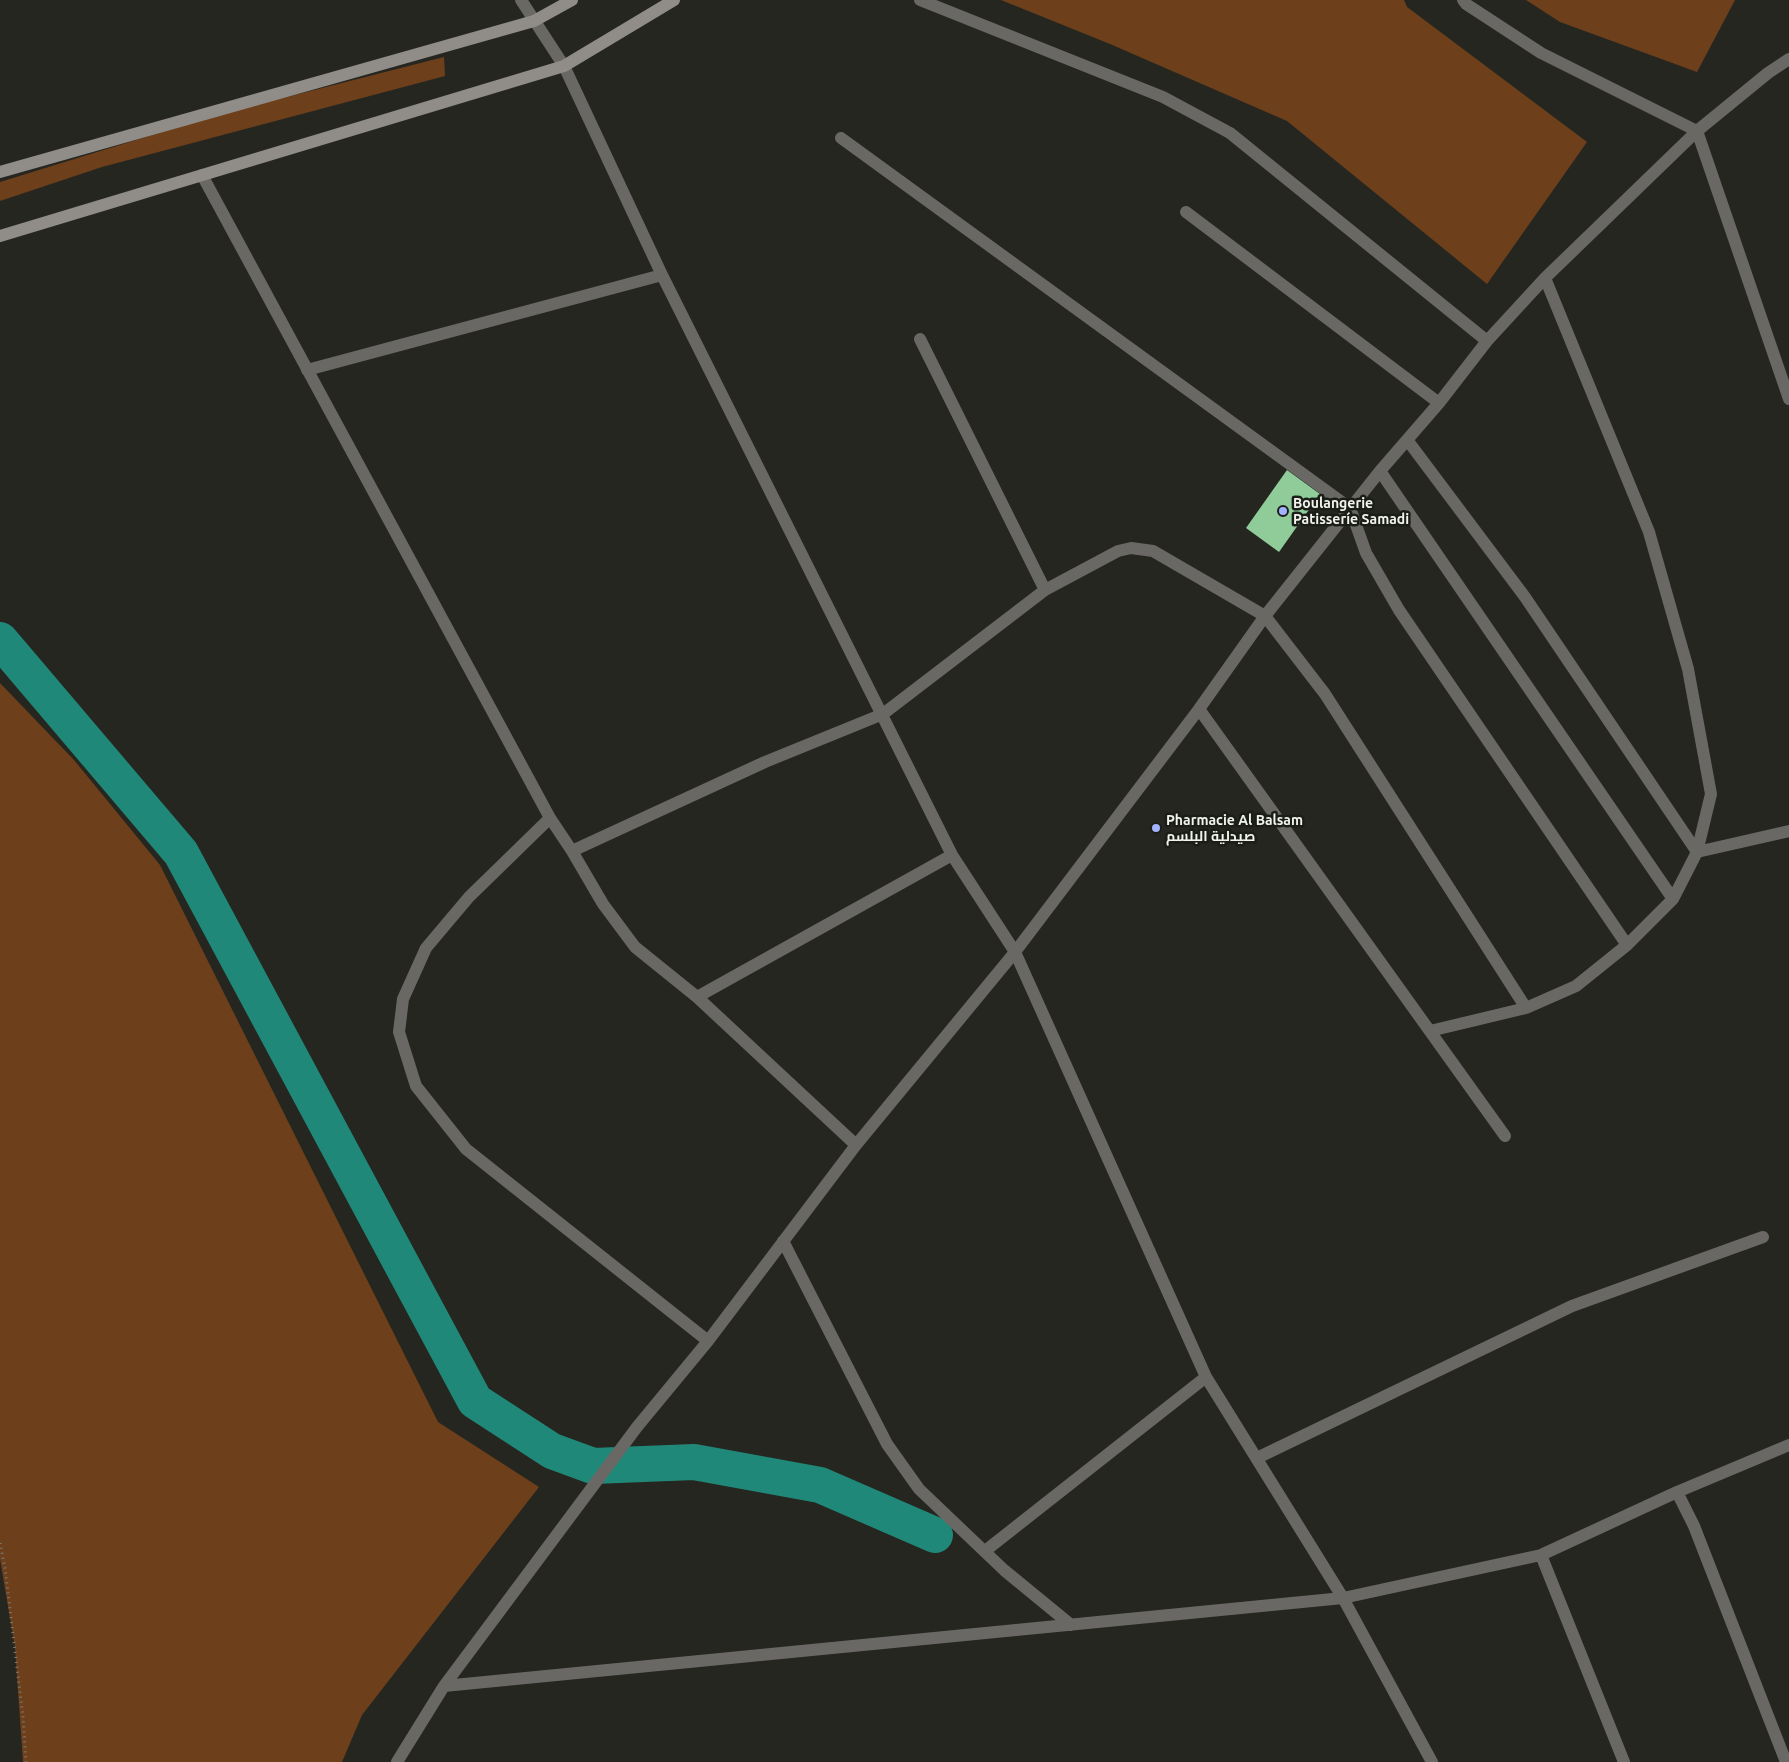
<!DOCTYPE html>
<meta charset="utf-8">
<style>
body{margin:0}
canvas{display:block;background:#252620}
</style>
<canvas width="1789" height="1762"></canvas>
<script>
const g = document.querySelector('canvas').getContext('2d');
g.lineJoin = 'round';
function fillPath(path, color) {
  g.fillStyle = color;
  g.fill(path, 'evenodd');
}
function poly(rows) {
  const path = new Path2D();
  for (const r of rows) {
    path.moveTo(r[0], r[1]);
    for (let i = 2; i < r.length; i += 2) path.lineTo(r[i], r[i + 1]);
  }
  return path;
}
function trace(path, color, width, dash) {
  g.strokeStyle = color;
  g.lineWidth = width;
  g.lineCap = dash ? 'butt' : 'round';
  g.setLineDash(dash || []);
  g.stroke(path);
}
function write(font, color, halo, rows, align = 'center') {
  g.font = font + ' Ubuntu,Cairo,sans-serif';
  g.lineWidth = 5;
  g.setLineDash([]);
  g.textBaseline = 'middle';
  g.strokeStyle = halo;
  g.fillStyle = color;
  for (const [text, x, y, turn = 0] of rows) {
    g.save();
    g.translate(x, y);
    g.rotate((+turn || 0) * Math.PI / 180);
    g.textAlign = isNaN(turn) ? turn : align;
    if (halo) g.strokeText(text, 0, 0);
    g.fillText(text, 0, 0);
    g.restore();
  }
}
const green = poly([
 [1001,0,1404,0,1407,7,1587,142,1487,284,1287,121,1110,44],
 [1526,0,1735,0,1697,72,1560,22],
 [444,57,445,76,102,167,0,201,0,182,220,114],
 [0,683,74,760,160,865,438,1422,539,1487,362,1715,342,1762,23,1762,15,1647,0,1559]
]);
const canal = poly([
 [0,640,181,853,475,1401,552,1451,593,1466,694,1462,820,1485,935,1535]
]);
const building = poly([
 [1287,470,1320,494,1279,552,1246,528]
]);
const path = poly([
 [0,1543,5,1568,23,1717,26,1762]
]);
const street = poly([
 [521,0,564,66,662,275,952,855,1015,952,1206,1377,985,1551],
 [920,0,1163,97,1230,133,1487,341],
 [1463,0,1466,4,1541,53,1697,131,1789,399],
 [841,138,1350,508,1366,553,1399,610,1627,945],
 [202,175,550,818,572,851,603,904,635,947,697,997,856,1145],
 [1186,212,1439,403],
 [920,339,1045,590],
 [307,370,662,275],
 [1408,441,1525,597,1697,852,1789,831],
 [1380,471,1673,899],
 [1199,709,1505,1136],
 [550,818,469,897,426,948,403,999,399,1032,416,1086,466,1149,708,1341],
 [572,851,765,762,883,714,1045,590,1118,551,1131,548,1153,551,1265,616,1325,694,1526,1008],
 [697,997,952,855],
 [1430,1031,1526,1008,1576,986,1627,945,1673,899,1697,852,1711,794,1688,669,1649,532,1545,278],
 [783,1241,887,1444,919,1489,1004,1570,1071,1625],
 [1206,1377,1343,1598,1432,1762],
 [1257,1458,1572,1306,1763,1237],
 [1677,1492,1694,1526,1786,1762],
 [1541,1555,1624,1762],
 [444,1686,1343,1598,1541,1555,1677,1492,1789,1445],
 [397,1762,444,1686,637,1427,708,1341,856,1145,1015,952,1199,709,1265,616,1380,471,1439,403,1487,341,1545,278,1697,131,1768,73,1789,59]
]);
const secondary = poly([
 [0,172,534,21,572,0],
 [0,236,564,66,674,0]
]);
const markers = [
 [1283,511,5,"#a2b2fd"],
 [1156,828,5,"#a2b2fd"]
];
const poiNames = [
 ["Boulangerie",1293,503],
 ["Patisseríe Samadi",1293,519],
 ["Pharmacie Al Balsam",1166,820],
 ["صيدلية البلسم",1166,836]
];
fillPath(green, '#6d3f1b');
trace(canal, '#208878', 36);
fillPath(building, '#90cc9a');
trace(path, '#7c7d77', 3, [1, 4]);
trace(street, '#696865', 12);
trace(secondary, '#908d88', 12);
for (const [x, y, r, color] of markers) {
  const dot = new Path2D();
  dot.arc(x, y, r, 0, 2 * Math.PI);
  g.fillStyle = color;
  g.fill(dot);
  trace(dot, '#1b1d17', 2);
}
write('bold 14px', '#f2f3ee', '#1b1d17', poiNames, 'left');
</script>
